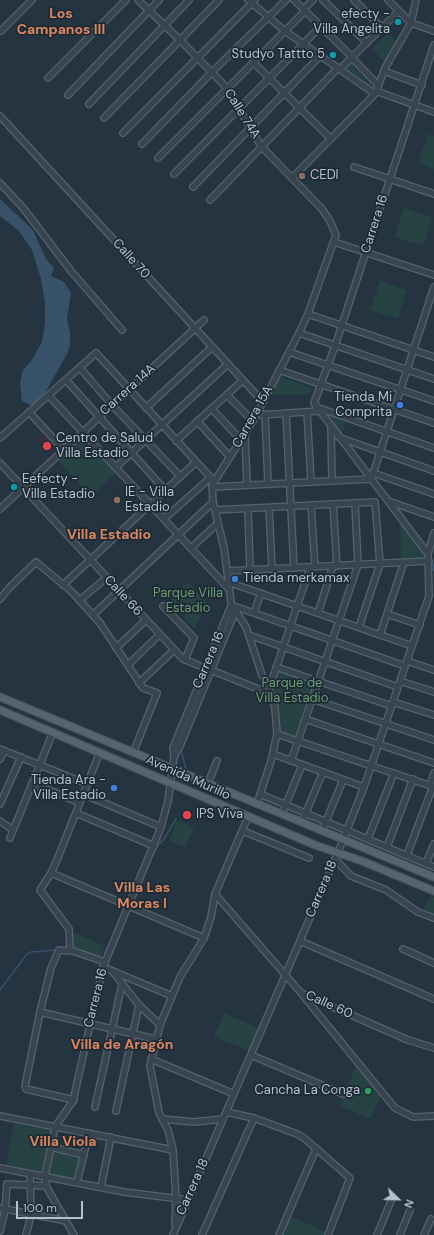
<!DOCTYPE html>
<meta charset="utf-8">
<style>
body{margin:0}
#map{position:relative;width:434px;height:1235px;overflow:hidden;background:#243441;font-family:"DM Sans",sans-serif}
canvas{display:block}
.north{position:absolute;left:378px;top:1179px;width:40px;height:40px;-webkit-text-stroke:3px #1d2a36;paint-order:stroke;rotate:113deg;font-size:11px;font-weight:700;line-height:16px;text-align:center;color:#b5c0cb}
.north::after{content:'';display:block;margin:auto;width:14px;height:18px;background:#b5c0cb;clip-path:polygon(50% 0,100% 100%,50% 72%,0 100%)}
.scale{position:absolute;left:16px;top:1201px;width:67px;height:18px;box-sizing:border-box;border:2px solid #b5c0cb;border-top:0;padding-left:5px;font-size:12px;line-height:14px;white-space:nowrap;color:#b5c0cb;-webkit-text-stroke:3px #1d2a36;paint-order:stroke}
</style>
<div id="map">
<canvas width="434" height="1235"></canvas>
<div class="north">N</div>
<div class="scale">100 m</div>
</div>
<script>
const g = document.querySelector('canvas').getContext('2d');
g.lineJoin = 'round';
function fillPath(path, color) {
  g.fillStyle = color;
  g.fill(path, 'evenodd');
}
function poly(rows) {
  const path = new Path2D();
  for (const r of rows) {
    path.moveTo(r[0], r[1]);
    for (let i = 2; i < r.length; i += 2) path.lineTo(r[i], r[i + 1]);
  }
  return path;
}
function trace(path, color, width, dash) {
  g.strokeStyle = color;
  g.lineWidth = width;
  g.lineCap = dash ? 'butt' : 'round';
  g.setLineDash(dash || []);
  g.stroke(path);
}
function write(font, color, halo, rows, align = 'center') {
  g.font = font + ' "DM Sans",sans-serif';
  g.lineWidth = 3.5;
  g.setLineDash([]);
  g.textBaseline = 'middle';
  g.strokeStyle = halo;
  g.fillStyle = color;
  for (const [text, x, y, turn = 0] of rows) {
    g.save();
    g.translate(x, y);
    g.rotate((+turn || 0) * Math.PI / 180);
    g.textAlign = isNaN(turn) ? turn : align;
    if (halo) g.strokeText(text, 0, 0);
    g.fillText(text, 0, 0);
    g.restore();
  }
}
const medical = poly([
 [42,433,54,444,50,448,56,453,53,456,36,439]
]);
const green = poly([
 [388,32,396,41,385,62,372,49],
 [350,63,375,89,374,92,343,70],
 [428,134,434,136,434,169,418,163],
 [404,208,432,217,423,246,394,237],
 [380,281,407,290,398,319,370,310],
 [277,375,312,389,310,394,268,395],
 [321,412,346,423,341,437],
 [84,438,116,473,91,496,58,461],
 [400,521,425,554,425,559,401,560],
 [188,582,207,602,195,629,169,601],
 [278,668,315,680,297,738,279,732,280,720,270,689],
 [177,820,194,827,185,848,169,841],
 [430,896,434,898,434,916,423,911],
 [73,932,105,946,100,959,72,948],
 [224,1013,259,1028,249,1051,214,1037],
 [356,1065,381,1096,371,1119,340,1106],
 [14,1123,52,1131,44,1173,6,1166],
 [53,1152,80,1158,75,1180,48,1174],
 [288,1215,326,1232,324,1235,280,1235]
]);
const water = poly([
 [0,199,33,230,46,259,54,268,51,276,64,282,71,293,67,318,70,333,70,345,67,354,41,400,30,405,22,401,20,383,23,370,32,360,42,342,45,323,45,303,41,279,32,250,19,231,0,216]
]);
const stream = poly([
 [181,750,186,769],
 [155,848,164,839,176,819],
 [0,990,27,954,31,952,57,950]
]);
const canal = poly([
 [429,561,434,569]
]);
const minor = poly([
 [138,0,181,41,227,88,261,146,322,209,330,221,336,235,308,314,299,333,253,421,212,485,213,502,224,548,233,617,180,746,174,757],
 [248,0,285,31,375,94],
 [294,0,352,57],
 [323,0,367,43],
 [354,0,382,28],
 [388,0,411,23,434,31],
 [304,9,313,0],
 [1,31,32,0],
 [352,58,378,85],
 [253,62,331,139],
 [340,69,399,11],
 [384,71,422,85],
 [48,78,126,0],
 [376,91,434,112],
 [68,95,159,0],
 [89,104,189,0],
 [0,116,263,402],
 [104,118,219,0],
 [123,133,255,0],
 [142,144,212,72,286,0],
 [158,158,305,11],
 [354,167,434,194],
 [174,174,321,26],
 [292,178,375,94,386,66,411,23,416,0],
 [0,183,24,209,71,271,122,330],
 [193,187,321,55],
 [210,200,338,68],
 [334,242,434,275],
 [308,314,434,357],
 [299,333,434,379],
 [289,352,434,401],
 [80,368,112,405,180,476],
 [279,370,434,423],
 [66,380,165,490],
 [227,395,253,421],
 [49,396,229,589],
 [316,407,434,448],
 [146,408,212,347],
 [212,409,241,440],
 [29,412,64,450],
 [307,412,311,481],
 [286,413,294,568],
 [265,414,268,483],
 [262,415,319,411],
 [197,421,230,457],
 [331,427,332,481],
 [245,434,247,485],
 [338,437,434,471],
 [0,438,96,353,214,481],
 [176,441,243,380],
 [0,463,183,659,271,694],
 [116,467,228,364],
 [373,473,434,494],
 [371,480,434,287],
 [212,487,370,479],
 [388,501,434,517],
 [333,504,337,566],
 [311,505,315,567],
 [269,508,272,569],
 [0,509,204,320],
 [248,509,250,570],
 [215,510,375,502,380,564,359,627],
 [164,519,210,478],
 [191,548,218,523],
 [428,554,314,403,335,346,434,45],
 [227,571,429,561],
 [228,582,412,646],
 [63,585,196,462],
 [0,599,10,587,36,562,71,591,100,623,143,688,157,693,133,753],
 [80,600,106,578],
 [231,605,405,666],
 [163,606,194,638,185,660],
 [233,607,246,627,262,675,269,689],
 [254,613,261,593],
 [318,613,333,566],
 [387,614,420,625],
 [93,615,213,502],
 [249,635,398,687],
 [380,635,404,562],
 [116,648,146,620],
 [407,661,434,670],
 [128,665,159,635],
 [276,667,392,706],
 [400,681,434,692],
 [139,683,174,650],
 [312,699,434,740],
 [393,702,434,715],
 [305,719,434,763],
 [277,734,434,787],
 [0,749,87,784],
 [273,754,364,787],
 [0,759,4,751],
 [291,761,358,565,355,503],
 [32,783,80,803],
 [208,783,217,761],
 [430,785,434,773],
 [83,794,161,827],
 [260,794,434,867],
 [0,804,21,757],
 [257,804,271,761,277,734,275,708,269,689,310,568],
 [76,813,154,846],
 [282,814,302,765],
 [0,821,13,830],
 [302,822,323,772],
 [243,831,309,858],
 [322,831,343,780],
 [10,838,53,732],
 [368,839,394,773],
 [387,847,413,779],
 [407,855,433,786],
 [335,859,351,876,386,890,418,912,434,918],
 [426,863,434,844],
 [51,873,204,938],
 [215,894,301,993,395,1108,413,1117,434,1116],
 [300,941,434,999],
 [403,949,434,963],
 [70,950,69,929,40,890,51,873,57,860,100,752],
 [103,967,172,996],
 [113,972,139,1005,160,1025],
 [301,993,408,1040,434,1048],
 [40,1012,155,1039],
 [251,1055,343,1094],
 [151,1059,234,1094],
 [74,1100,26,1089,25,1086,40,1012,51,968,59,950,73,951,105,962],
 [95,1107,122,984],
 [116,1111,139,1005],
 [226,1112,254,1118,297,1134,304,1138,350,1178,328,1235],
 [0,1116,173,1150],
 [162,1119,194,1122,223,1119],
 [51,1147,84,1155],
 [0,1168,124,1192,188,1200],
 [77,1182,89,1133],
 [101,1187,111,1137],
 [0,1208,66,1221],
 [175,1224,176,1198,173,1150,168,1130,159,1113,150,1066,160,1025,180,977,204,938,211,917,215,894,248,817],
 [0,1231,5,1210,7,1184,46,1186],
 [26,1235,31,1215,30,1174],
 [74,1235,46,1186,45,1176,55,1127,73,1101,103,967,161,827,168,801,174,757,173,748,231,606],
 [173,1235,337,855,364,787,429,596,428,554,434,533],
 [202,1235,254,1118],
 [279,1235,316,1149],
 [377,1235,391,1201],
 [400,1235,410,1210],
 [424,1235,431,1219]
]);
const major = poly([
 [0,697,434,877],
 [0,710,315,845,362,861,434,891]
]);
const markers = [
 [398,22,4,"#0f9aa8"],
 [333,55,4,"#0f9aa8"],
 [302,176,4,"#8d6e63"],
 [400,405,4,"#3f7fe0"],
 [47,446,5,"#e0444e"],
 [14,487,4,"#0f9aa8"],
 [117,500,4,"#8d6e63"],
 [235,579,4,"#3f7fe0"],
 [114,788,4,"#3f7fe0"],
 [187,815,5,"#e0444e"],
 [368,1091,4,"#2e9e5b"]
];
const poiNames = [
 ["efecty -",390,15,"right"],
 ["Villa Angelita",390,30,"right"],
 ["Studyo Tattto 5",325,55,"right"],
 ["CEDI",310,176],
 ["Tienda Mi",392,398,"right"],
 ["Comprita",392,413,"right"],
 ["Centro de Salud",56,439],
 ["Villa Estadio",56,454],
 ["Eefecty -",22,480],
 ["Villa Estadio",22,495],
 ["IE - Villa",125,493],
 ["Estadio",125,508],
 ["Tienda merkamax",243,579],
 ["Tienda Ara -",106,781,"right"],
 ["Villa Estadio",106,796,"right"],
 ["IPS Viva",196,815],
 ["Cancha La Conga",360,1091,"right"]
];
const streetNames = [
 ["Calle 74A",242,114,58],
 ["Carrera 16",375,224,-72],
 ["Calle 70",131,259,48],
 ["Carrera 14A",128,390,-42],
 ["Carrera 15A",253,417,-61],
 ["Calle 66",123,596,47],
 ["Carrera 16",209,660,-67],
 ["Avenida Murillo",188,778,24],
 ["Carrera 18",322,889,-67],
 ["Carrera 16",96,998,-76],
 ["Calle 60",329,1005,24],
 ["Carrera 18",193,1187,-66]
];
const parkNames = [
 ["Parque Villa",188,594],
 ["Estadio",188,609],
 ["Parque de",292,684],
 ["Villa Estadio",292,699]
];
const neighbourhoodNames = [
 ["Los",61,14],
 ["Campanos III",61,30],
 ["Villa Estadio",109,535],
 ["Villa Las",142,888],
 ["Moras I",142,904],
 ["Villa de Aragón",122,1045],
 ["Villa Viola",63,1142]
];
fillPath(medical, '#313141');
fillPath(green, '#264242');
fillPath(water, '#375269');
trace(stream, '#375269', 1.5);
trace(canal, '#375269', 4.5);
trace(minor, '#56636e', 8);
trace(major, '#45515d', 9);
trace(minor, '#384550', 5.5);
trace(major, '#566471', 7);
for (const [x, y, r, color] of markers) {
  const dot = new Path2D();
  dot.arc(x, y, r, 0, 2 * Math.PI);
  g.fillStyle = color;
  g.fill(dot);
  trace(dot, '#1d2a36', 1.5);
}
write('13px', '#b5c0cb', '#1d2a36', poiNames, 'left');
write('13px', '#b5c0cb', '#1d2a36', streetNames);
write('13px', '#6b9d70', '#1d2a36', parkNames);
write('bold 14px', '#da8760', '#1d2a36', neighbourhoodNames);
</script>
